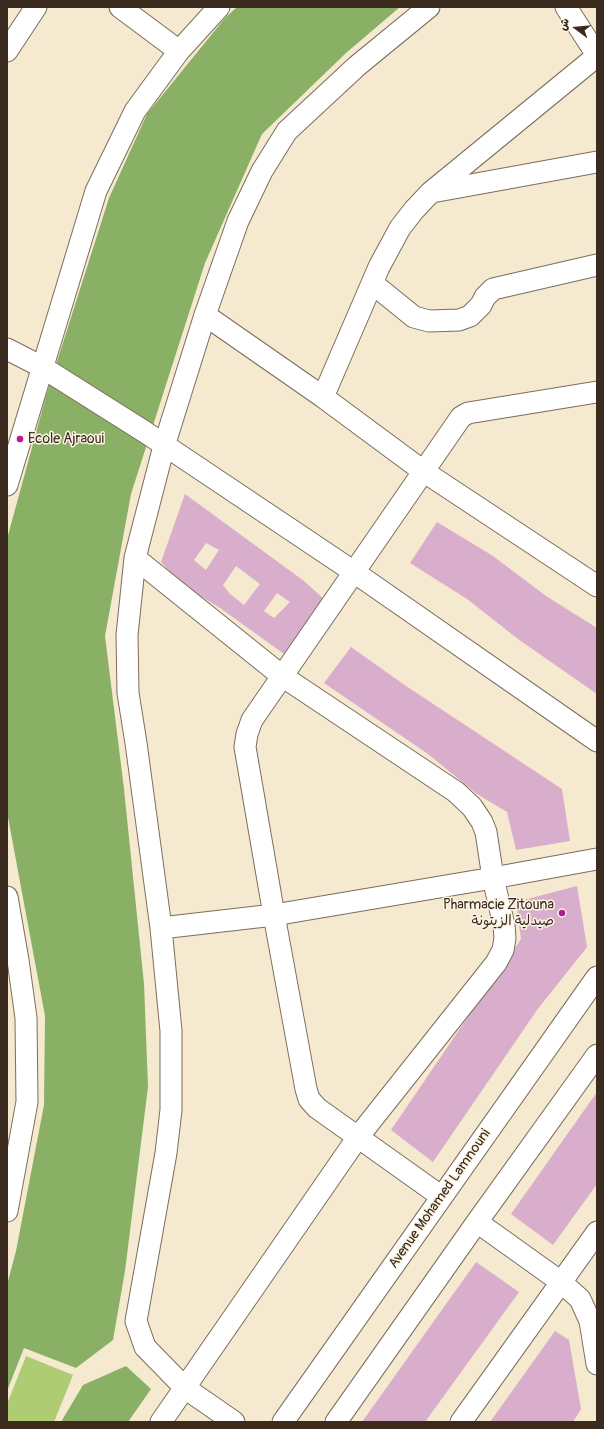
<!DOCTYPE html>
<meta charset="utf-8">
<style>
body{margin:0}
#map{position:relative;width:604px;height:1429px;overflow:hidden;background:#f5e9d0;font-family:Pangolin,"Playpen Sans Arabic",sans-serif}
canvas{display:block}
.frame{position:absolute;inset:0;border:8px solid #3b2a1e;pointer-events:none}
.north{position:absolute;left:556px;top:8px;width:40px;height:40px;-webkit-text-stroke:3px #fcf5e5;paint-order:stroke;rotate:286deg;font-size:11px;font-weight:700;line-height:16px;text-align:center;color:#3b2a1e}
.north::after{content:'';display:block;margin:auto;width:14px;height:18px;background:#3b2a1e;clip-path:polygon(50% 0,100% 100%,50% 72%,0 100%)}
</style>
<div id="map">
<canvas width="604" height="1429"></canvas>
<div class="frame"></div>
<div class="north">ش</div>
</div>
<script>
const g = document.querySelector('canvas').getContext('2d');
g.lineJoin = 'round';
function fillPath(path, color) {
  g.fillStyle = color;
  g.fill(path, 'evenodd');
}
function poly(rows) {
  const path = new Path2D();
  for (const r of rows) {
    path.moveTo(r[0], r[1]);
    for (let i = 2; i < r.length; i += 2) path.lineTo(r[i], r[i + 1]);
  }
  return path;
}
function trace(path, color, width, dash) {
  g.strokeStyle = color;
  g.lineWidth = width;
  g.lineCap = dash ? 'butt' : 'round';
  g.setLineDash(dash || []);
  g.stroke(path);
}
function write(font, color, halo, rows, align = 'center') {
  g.font = font + ' Pangolin,"Playpen Sans Arabic",sans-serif';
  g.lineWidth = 3;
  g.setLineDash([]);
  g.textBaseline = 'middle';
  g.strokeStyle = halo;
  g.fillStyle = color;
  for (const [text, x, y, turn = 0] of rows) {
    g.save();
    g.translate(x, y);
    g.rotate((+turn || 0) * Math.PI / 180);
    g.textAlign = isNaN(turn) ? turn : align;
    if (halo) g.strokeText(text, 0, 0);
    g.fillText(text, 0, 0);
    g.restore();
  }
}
const green = poly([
 [26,1356,73,1375,54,1422,7,1422,7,1404]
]);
const forest = poly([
 [237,7,400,7,346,53,262,134,205,263,131,494,105,636,124,789,144,984,148,1087,125,1271,113,1340,76,1368,24,1348,7,1391,7,1285,16,1251,44,1105,45,1016,7,812,7,539,46,396,109,198,147,114,225,18],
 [126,1366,151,1389,128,1422,61,1422,83,1385]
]);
const building = poly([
 [185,494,304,581,325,600,287,656,220,608,181,584,161,562],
 [206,543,219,550,206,570,194,560],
 [236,566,260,584,244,605,230,594,223,585],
 [277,593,290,602,274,618,264,611],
 [437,522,493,556,546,596,597,628,597,694,518,639,467,599,410,563],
 [351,647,406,686,562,789,570,841,516,850,507,812,477,794,428,754,324,683],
 [577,886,587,947,537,1010,433,1162,391,1130,521,939,516,902],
 [597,1092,597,1184,553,1245,511,1214],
 [476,1262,519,1292,425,1422,362,1422],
 [555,1331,569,1340,581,1409,573,1422,490,1422]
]);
const minor = poly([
 [120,7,179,51],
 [566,7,597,55],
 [7,51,36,7],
 [432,192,597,162],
 [372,283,414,317,429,321,459,320,470,316,481,305,485,297,493,289,597,265],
 [205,315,323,397,423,471,597,586],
 [7,349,42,367,145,432,354,572,597,741],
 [323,397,379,267,400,228,414,210,431,192,597,56],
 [7,485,96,191,135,111,179,51,219,7],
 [135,558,282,676,456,792,472,807,482,822,486,832,493,878,504,925,505,938,503,950,496,963,358,1137,161,1422],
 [7,897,18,960,26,1018,27,1102,7,1211],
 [161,928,274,915,493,878,597,859],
 [442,1197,317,1108,309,1099,306,1089,274,915,245,747,247,734,252,720,461,417,468,413,597,392],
 [477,1222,561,1282,580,1299,590,1321,597,1364],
 [234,1422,185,1388,145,1347,136,1321,166,1153,171,1110,171,1031,161,928,136,743,128,693,127,635,135,558,164,446,205,315,238,221,262,171,287,131,357,66,429,7],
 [283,1422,597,977],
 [336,1422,477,1222,597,1055],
 [461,1422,597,1232]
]);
const markers = [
 [20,439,4,"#b5179e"],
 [562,913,4,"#b5179e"]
];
const poiNames = [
 ["Ecole Ajraoui",28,439],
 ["Pharmacie Zitouna",554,905,"right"],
 ["صيدلية الزيتونة",554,921,"right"]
];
const streetNames = [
 ["Avenue Mohamed Lamnouni",440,1199,-55]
];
fillPath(green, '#adcc74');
fillPath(forest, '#8ab066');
fillPath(building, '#d8aecc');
trace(minor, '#7c6d5c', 23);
trace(minor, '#fff', 21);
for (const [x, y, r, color] of markers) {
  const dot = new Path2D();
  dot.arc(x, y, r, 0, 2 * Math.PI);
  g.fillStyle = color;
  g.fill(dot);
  trace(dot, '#fcf5e5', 1.5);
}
write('14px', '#3b2a1e', '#fcf5e5', poiNames, 'left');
write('14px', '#3b2a1e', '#fcf5e5', streetNames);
</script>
